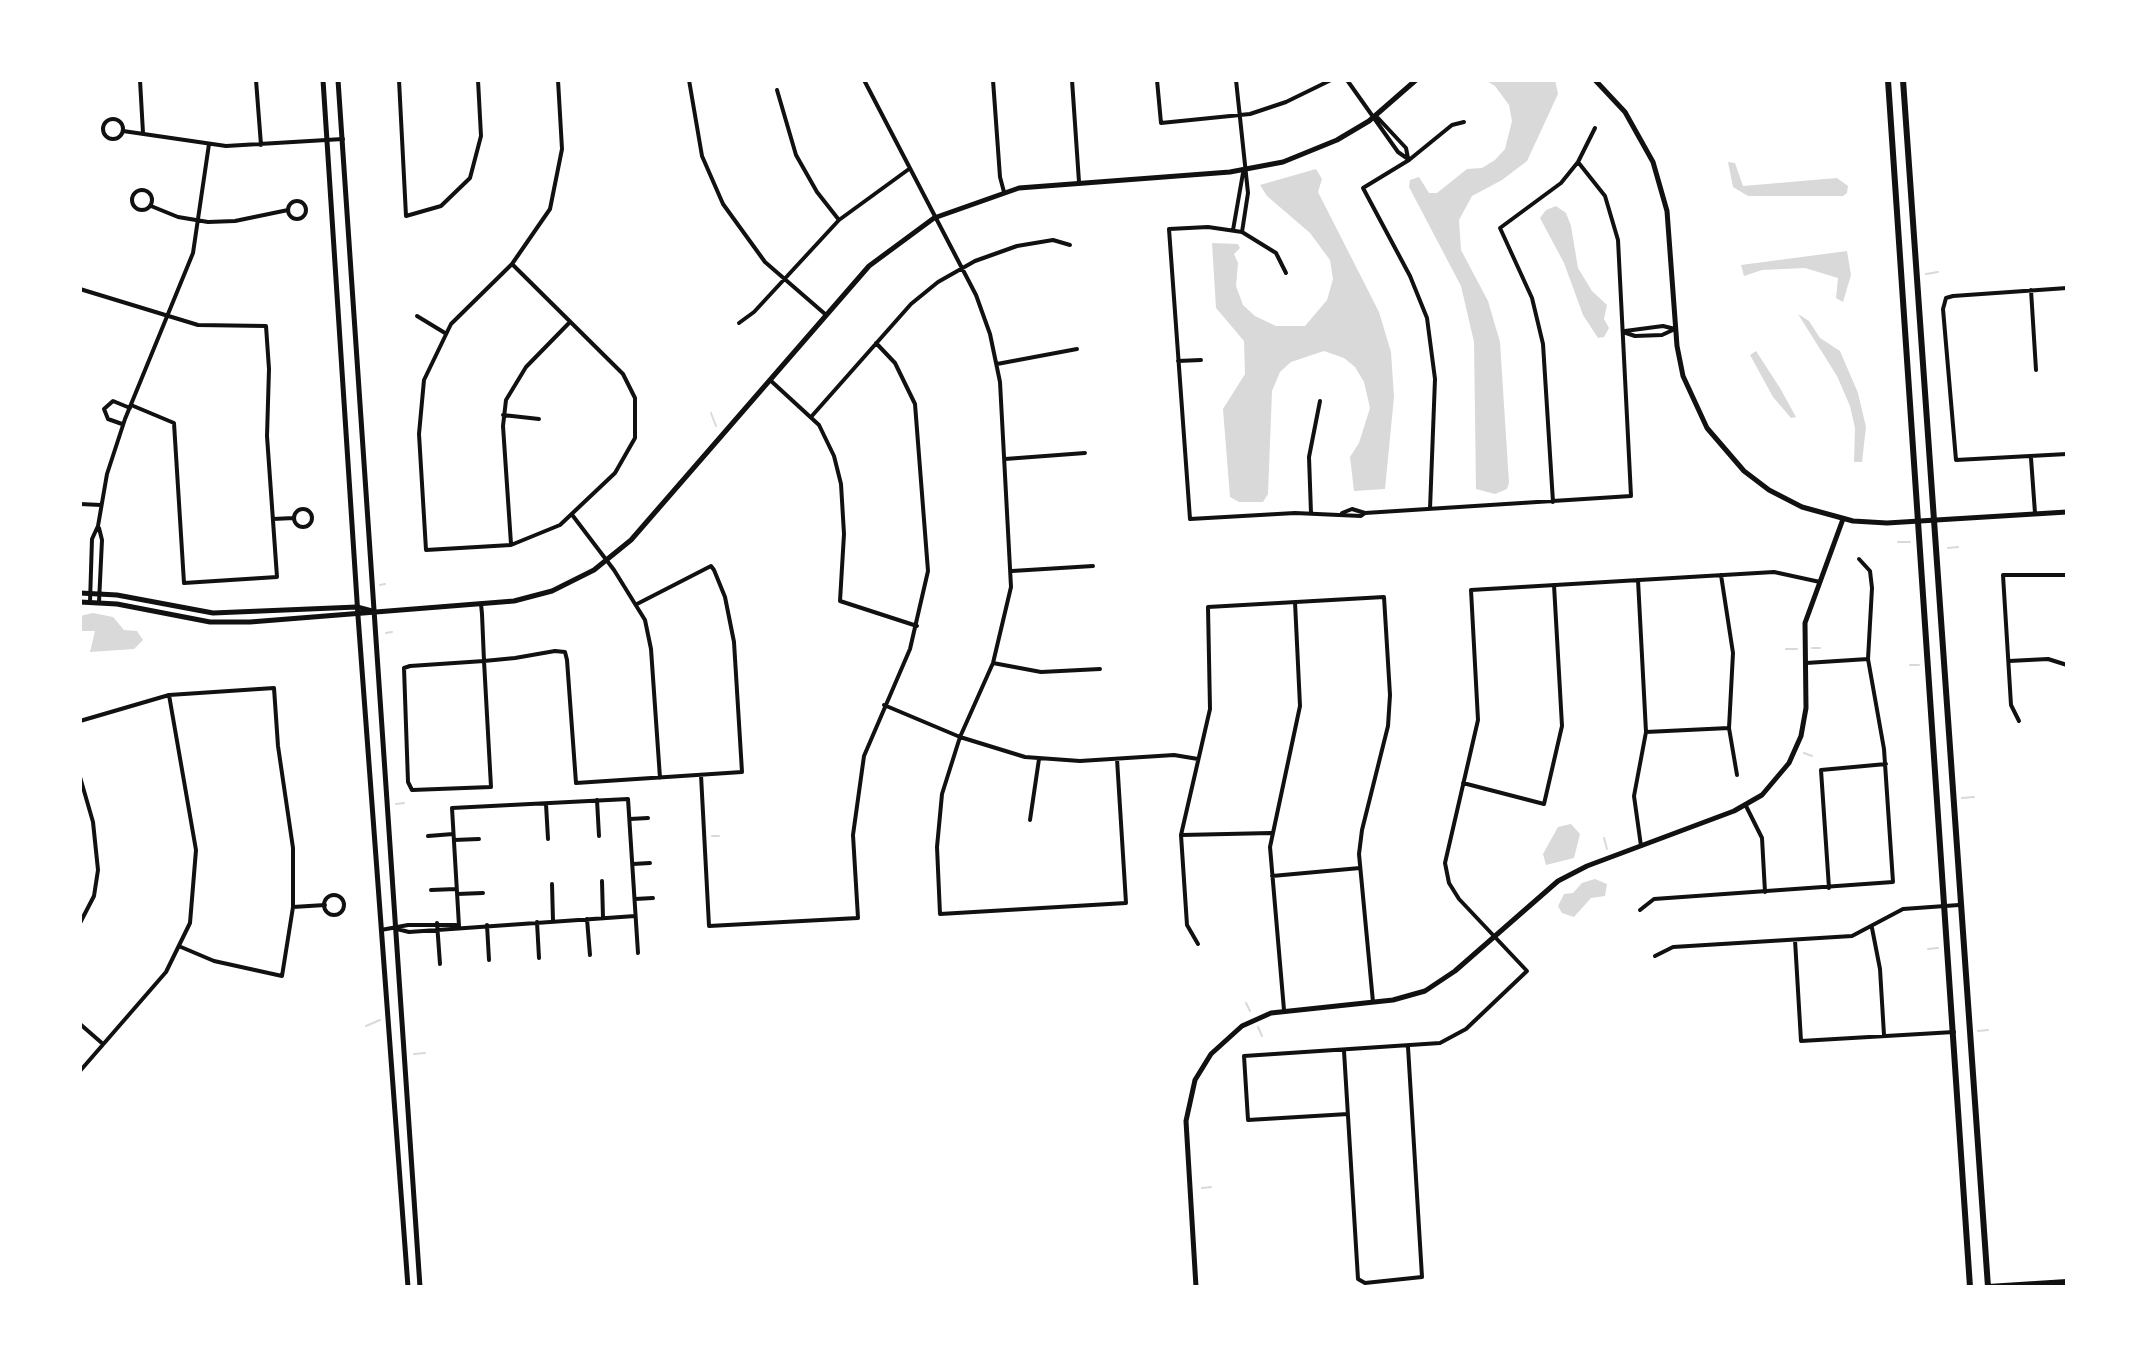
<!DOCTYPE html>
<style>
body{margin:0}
#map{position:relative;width:2147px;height:1367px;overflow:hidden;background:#fff;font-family:"IBM Plex Sans",sans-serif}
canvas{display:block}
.frame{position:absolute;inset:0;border:82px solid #fff;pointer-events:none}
</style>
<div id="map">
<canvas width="2147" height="1367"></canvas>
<div class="frame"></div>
</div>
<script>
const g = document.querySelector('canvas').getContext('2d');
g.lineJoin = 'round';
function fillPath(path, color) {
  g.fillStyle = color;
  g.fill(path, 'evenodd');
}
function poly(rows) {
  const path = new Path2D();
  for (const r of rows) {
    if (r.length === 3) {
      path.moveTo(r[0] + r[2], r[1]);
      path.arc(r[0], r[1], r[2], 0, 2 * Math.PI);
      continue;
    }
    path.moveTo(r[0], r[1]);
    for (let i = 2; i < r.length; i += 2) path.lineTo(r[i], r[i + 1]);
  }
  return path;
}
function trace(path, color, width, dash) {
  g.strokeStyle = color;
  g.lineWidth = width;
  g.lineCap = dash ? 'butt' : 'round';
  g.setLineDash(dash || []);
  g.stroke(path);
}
const water = poly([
 [1485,80,1555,80,1558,94,1527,161,1502,180,1472,196,1459,220,1461,250,1488,301,1500,342,1509,483,1507,489,1495,494,1476,489,1474,342,1461,286,1409,187,1410,180,1419,177,1429,193,1437,193,1467,169,1482,168,1495,160,1505,149,1512,121,1509,105,1495,86],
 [1728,162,1735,163,1743,186,1837,178,1848,186,1847,193,1843,196,1748,196,1733,187],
 [1316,169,1322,179,1318,192,1379,312,1391,352,1394,397,1385,489,1354,491,1350,457,1359,443,1370,408,1364,382,1355,367,1344,358,1324,351,1291,362,1280,372,1272,391,1268,494,1263,502,1239,502,1230,497,1223,409,1245,374,1244,341,1216,308,1212,243,1238,244,1240,248,1234,254,1238,263,1236,286,1243,305,1255,316,1276,326,1305,326,1327,300,1333,279,1330,260,1310,233,1267,196,1260,185],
 [1556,206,1566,213,1571,226,1578,268,1592,291,1607,305,1604,319,1609,328,1604,337,1598,338,1583,315,1564,263,1540,218,1546,210],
 [1847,251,1851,275,1843,302,1836,298,1838,278,1805,268,1762,270,1744,276,1741,265],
 [1798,314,1809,321,1820,338,1840,351,1858,393,1866,427,1862,462,1854,462,1855,428,1850,406,1837,376],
 [1756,351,1780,388,1796,417,1791,418,1773,397,1750,355],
 [93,613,113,617,124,630,137,631,143,640,134,649,90,652,95,631,80,631,80,616],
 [1571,824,1580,834,1574,858,1546,865,1543,854,1558,827],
 [1595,879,1607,884,1605,896,1591,898,1574,917,1562,913,1558,906,1564,894,1573,893,1582,883]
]);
const stream = poly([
 [1926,274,1938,272],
 [711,413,716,426],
 [1898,542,1910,542],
 [1948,548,1958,547],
 [380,585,385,584],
 [386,633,392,632],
 [1812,648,1820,648],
 [1786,649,1797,649],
 [1910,665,1919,665],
 [1804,753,1812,756],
 [1962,798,1974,797],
 [396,804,404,803],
 [712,836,719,836],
 [1604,838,1607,849],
 [1928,949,1938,948],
 [1246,1003,1250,1011],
 [366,1026,380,1020],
 [1258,1027,1262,1036],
 [1978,1031,1988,1030],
 [414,1054,425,1053],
 [1202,1188,1211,1187]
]);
const minor = poly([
 [140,80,143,133],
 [256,80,261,145],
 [399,80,406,216,441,206,470,178,481,136,478,80],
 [689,80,702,156,723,204,765,262,825,314],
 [864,80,976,295,990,334,1000,382,1011,587,993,663,960,737,942,794,937,847,940,914,1126,903,1117,759],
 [993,80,1000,177,1004,192],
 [1072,80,1079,182],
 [1157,80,1161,123,1250,114,1286,102,1331,80],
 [1236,80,1248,193,1242,232],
 [1347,80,1398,152,1408,159],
 [777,90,796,155,817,192,839,220],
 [1378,118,1406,148,1408,158],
 [113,129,10],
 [123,131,226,146,343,139],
 [142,200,10],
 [297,210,9],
 [151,206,178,217,208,222,235,221,288,210],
 [1233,230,1243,173],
 [512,264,623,374,635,398,635,438,615,473,560,525,511,545,426,550,419,434,424,380,451,324,512,264,550,209,562,149,558,80],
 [1286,273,1276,253,1242,232,1208,227,1169,229,1190,519,1295,513,1361,516,1365,513,1631,496,1618,240,1605,196,1578,162],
 [2067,288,1953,296,1946,298,1943,309,1956,460,2067,454],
 [80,289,198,325,266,326,269,369,267,436,277,577,184,583,174,423,131,405],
 [2031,290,2036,370],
 [417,316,445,333],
 [739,323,754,312,839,220,909,169],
 [1625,331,1663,326,1675,329],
 [1623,332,1635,336,1662,335,1675,329],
 [1178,361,1201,360],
 [997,364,1077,349],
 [770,380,819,425,834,456,841,484,844,534,840,601,917,626],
 [503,415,539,419],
 [811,417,911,304,938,282,975,261,1017,246,1053,240,1070,245],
 [122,424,108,419,104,409,113,401,130,408],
 [2031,458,2035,513],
 [1005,459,1085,453],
 [1553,502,1543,344,1532,298,1500,228,1561,183,1578,162,1595,128],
 [80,504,101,505],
 [303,518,9],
 [1430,509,1435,379,1427,318,1410,276,1363,188,1409,160,1452,125,1464,122],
 [1311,513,1309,457,1320,401],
 [1342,513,1352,509,1365,513],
 [573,516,614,570,645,620,651,649,660,778],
 [273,519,294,518],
 [99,528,102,540,99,602],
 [511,544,503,426,506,400,526,367,570,322],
 [1012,571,1093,566],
 [1721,575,1733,653,1729,728,1737,775],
 [1638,580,1646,732,1634,796,1641,846],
 [90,602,92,539,98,526,107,474,125,419,193,253,209,144],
 [481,604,482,614,484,661,491,787,412,790,408,782,404,668,410,666,484,661,515,658,555,651,565,652,567,660,576,783,742,772,734,642,725,597,714,570,711,566,637,604],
 [2009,661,2048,659,2067,665],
 [993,663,1041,672,1100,669],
 [1806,663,1868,659],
 [884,705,960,737,1025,757,1080,761,1174,755,1198,759],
 [80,721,169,695,274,688,278,746,293,848,293,907,282,976,214,961,181,947],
 [2019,721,2011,705,2003,575,2067,575],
 [1646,732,1729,728],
 [701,775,709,926,858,918,853,835,864,756,910,649,928,571,915,404,895,363,876,343],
 [80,777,93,822,98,870,94,896,80,923],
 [1463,783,1544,804,1562,726,1554,585],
 [597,800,599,836],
 [546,804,548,839],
 [1746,806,1762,838,1765,892],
 [630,819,648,818],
 [1030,820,1039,759],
 [1182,835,1271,833],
 [428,836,453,834],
 [454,840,479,839],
 [633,864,650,863],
 [1272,876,1360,868],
 [602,881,603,918],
 [552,884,553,921],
 [1829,888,1821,770,1886,764],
 [431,890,456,889],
 [457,894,483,893],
 [334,905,10],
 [635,899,653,898],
 [293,907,325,905],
 [1640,910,1654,899,1893,882,1884,749,1868,659,1872,588,1870,571,1859,559],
 [587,919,590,955],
 [537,922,539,958],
 [437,923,440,964],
 [487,925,489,960],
 [459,926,452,808,628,799,638,953],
 [1872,928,1880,969,1884,1035],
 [397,929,409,932,635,916],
 [381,930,408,925,456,925],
 [1795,940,1801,1041,1954,1032],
 [1198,944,1187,925,1181,835,1210,709,1208,607,1384,597,1390,695,1388,726,1362,830,1359,854,1373,1002],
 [1655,956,1673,947,1852,936,1903,909,1959,905],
 [1284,1010,1270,847,1300,706,1295,602],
 [80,1024,103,1044],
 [1344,1051,1358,1279,1365,1283,1422,1277,1408,1047],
 [80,1071,166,972,190,923,196,850,169,695],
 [1348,1114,1248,1120,1244,1056,1440,1043,1466,1029,1527,971,1459,899,1449,883,1445,863,1478,720,1471,590,1774,572,1820,582]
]);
const tertiary = poly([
 [1595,80,1625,112,1653,162,1667,211,1677,346,1683,376,1707,428,1744,471,1769,490,1802,507,1853,521,1887,523,2067,512],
 [80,593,117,595,213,613,357,607,372,611],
 [80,602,117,604,210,622,250,622,514,601,552,591,594,570,631,540,869,266,934,218,1019,188,1230,172,1283,162,1337,140,1369,121,1416,80],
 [1196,1287,1186,1121,1195,1080,1211,1054,1242,1026,1271,1013,1393,1000,1425,991,1455,971,1558,881,1587,866,1734,811,1762,795,1789,763,1801,736,1806,708,1805,623,1843,519]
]);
const secondary = poly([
 [323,80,358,616,408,1287],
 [338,80,420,1287]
]);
const primary = poly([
 [1888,80,1970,1287],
 [1903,80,1988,1287],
 [1988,1287,2067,1282]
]);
fillPath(water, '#d9d9d9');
trace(stream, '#d9d9d9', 2);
trace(minor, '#111', 4);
trace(tertiary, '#111', 5);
trace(secondary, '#111', 5);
trace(primary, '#111', 6);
</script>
